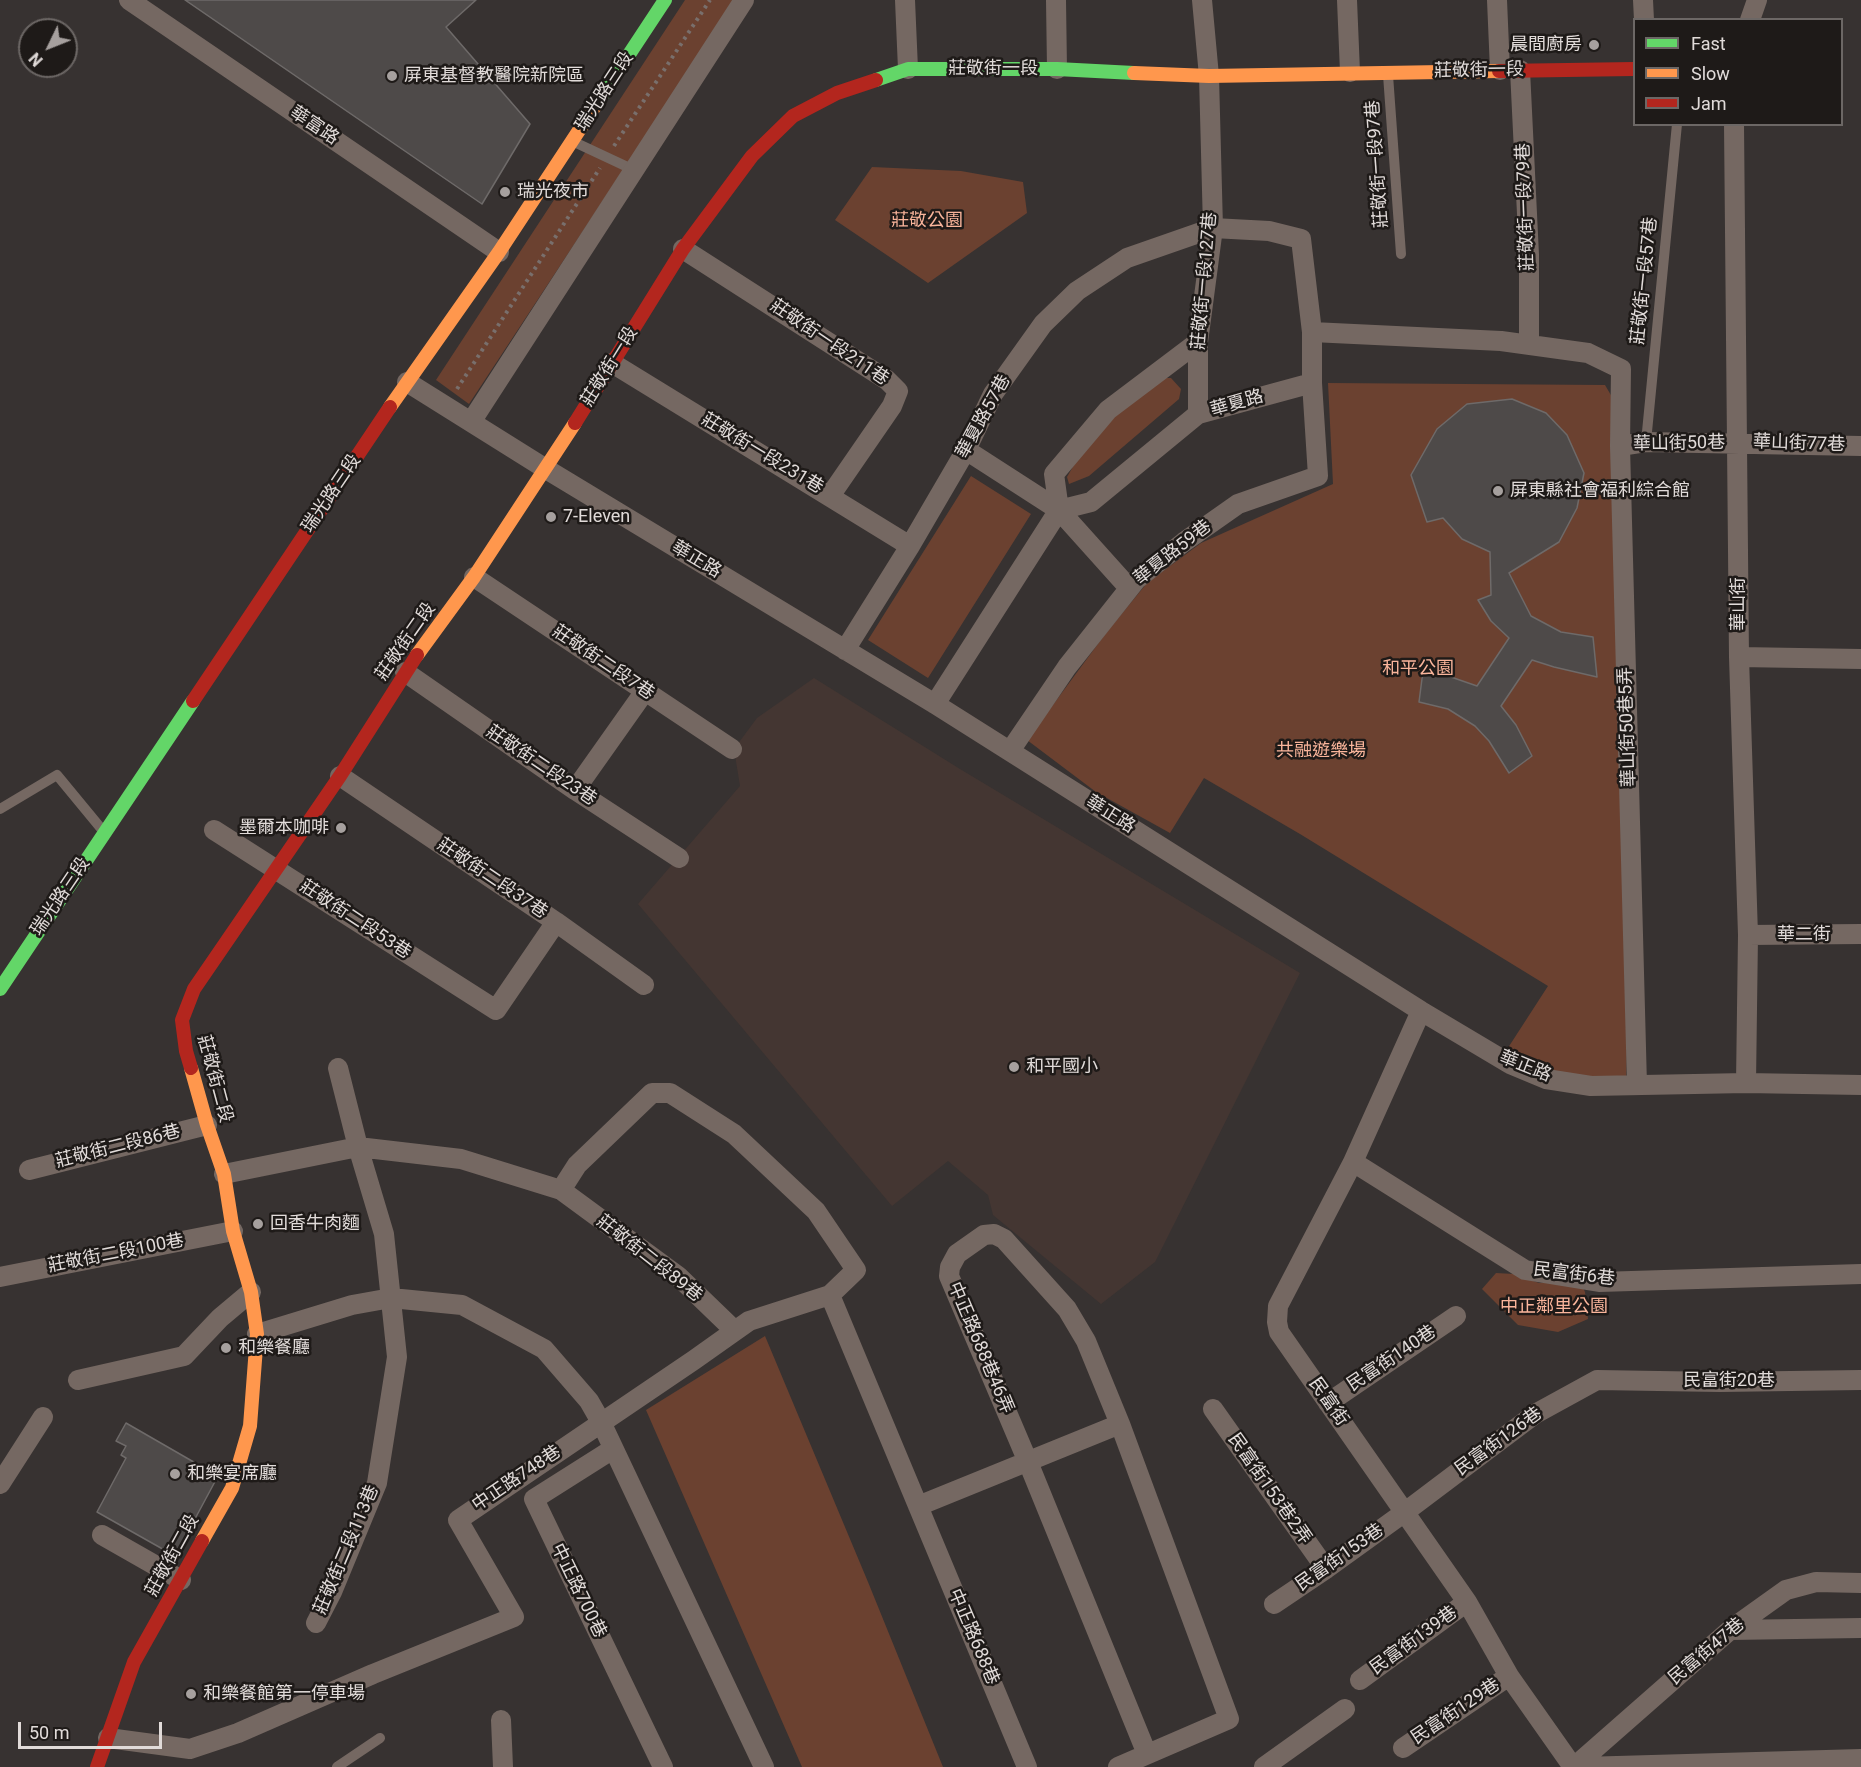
<!DOCTYPE html>
<meta charset="utf-8">
<style>
body{margin:0}
#map{position:relative;width:1861px;height:1767px;overflow:hidden;background:#373231;font-family:Roboto,sans-serif}
canvas{display:block}
.legend{position:absolute;left:1633px;top:18px;width:210px;height:108px;box-sizing:border-box;background:#1e1a18;border:2px solid #6c6765;margin:0;padding:8px 10px;list-style:none;font-size:18px;color:#e1dbd9}
.legend li{display:flex;align-items:center;gap:12px;height:30px}
.legend b{width:30px;border:2px solid #6c6765}
.north{position:absolute;left:18px;top:18px;width:60px;height:60px;box-sizing:border-box;background:#1e1a18;border:2px solid #6c6765;border-radius:50%;rotate:227deg;font-size:16px;font-weight:700;line-height:24px;text-align:center;color:#e1dbd9}
.north::after{content:'';display:block;margin:auto;width:21px;height:27px;background:#a6a09e;clip-path:polygon(50% 0,100% 100%,50% 72%,0 100%)}
.scale{position:absolute;left:18px;top:1722px;width:144px;height:27px;box-sizing:border-box;border:3px solid #e1dbd9;border-top:0;padding-left:8px;font-size:18px;line-height:21px;white-space:nowrap;color:#e1dbd9;-webkit-text-stroke:4px #1e1a18;paint-order:stroke}
</style>
<div id="map">
<canvas width="1861" height="1767"></canvas>
<ul class="legend">
<li><b style="height:8px;background:#63d668"></b>Fast</li>
<li><b style="height:8px;background:#ff974d"></b>Slow</li>
<li><b style="height:8px;background:#b3261e"></b>Jam</li>
</ul>
<div class="north">N</div>
<div class="scale">50 m</div>
</div>
<script>
const g = document.querySelector('canvas').getContext('2d');
g.lineJoin = 'round';
function fillPath(path, color) {
  g.fillStyle = color;
  g.fill(path, 'evenodd');
}
function poly(rows) {
  const path = new Path2D();
  for (const r of rows) {
    path.moveTo(r[0], r[1]);
    for (let i = 2; i < r.length; i += 2) path.lineTo(r[i], r[i + 1]);
  }
  return path;
}
function trace(path, color, width, dash) {
  g.strokeStyle = color;
  g.lineWidth = width;
  g.lineCap = dash ? 'butt' : 'round';
  g.setLineDash(dash || []);
  g.stroke(path);
}
function write(font, color, halo, rows, align = 'center') {
  g.font = font + ' Roboto,"Noto Sans TC",sans-serif';
  g.lineWidth = 5;
  g.setLineDash([]);
  g.textBaseline = 'middle';
  g.strokeStyle = halo;
  g.fillStyle = color;
  for (const [text, x, y, turn = 0] of rows) {
    g.save();
    g.translate(x, y);
    g.rotate((+turn || 0) * Math.PI / 180);
    g.textAlign = isNaN(turn) ? turn : align;
    if (halo) g.strokeText(text, 0, 0);
    g.fillText(text, 0, 0);
    g.restore();
  }
}
const built = poly([
 [814,678,960,769,1300,973,1155,1262,1101,1304,993,1215,988,1195,948,1161,892,1206,638,904,740,786,734,749,757,718]
]);
const green = poly([
 [685,0,735,0,469,404,436,380],
 [872,167,961,171,1023,182,1027,213,928,283,835,220],
 [1162,378,1171,378,1181,389,1179,399,1089,476,1069,484,1067,477,1075,463,1113,417],
 [1328,383,1605,385,1615,402,1629,963,1626,1084,1571,1082,1504,1054,1548,986,1300,834,1204,778,1170,833,1096,792,1027,740,1106,633,1147,583,1201,543,1333,484],
 [971,476,1031,514,928,678,868,640],
 [1496,1273,1514,1274,1539,1283,1579,1279,1585,1292,1588,1319,1558,1332,1518,1325,1482,1289],
 [765,1336,868,1582,943,1767,802,1767,646,1410]
]);
const building = poly([
 [185,0,476,0,446,27,530,124,482,204,185,0],
 [1512,399,1546,413,1567,435,1584,473,1577,508,1559,542,1509,573,1531,616,1561,632,1593,637,1597,677,1554,667,1532,660,1501,706,1516,725,1532,756,1509,773,1489,741,1475,726,1448,709,1419,702,1423,671,1451,677,1477,686,1509,638,1491,621,1478,600,1491,595,1490,552,1462,539,1443,518,1427,522,1411,475,1437,429,1467,404,1512,399],
 [126,1423,218,1476,175,1556,97,1512,126,1458,121,1455,126,1446,116,1441,126,1423]
]);
const path = poly([
 [614,146,710,0],
 [457,389,600,168]
]);
const lane = poly([
 [1388,75,1401,254],
 [572,141,634,170],
 [1646,442,1677,124],
 [0,809,57,775,104,832],
 [337,1767,380,1738]
]);
const street = poly([
 [129,0,499,252],
 [905,0,908,69],
 [1056,0,1057,69],
 [1347,0,1350,72],
 [1497,0,1500,70],
 [1643,0,1644,20],
 [1750,20,1757,0],
 [1520,70,1529,255,1529,345],
 [1734,124,1739,657,1748,935,1746,1083],
 [683,249,887,380,898,391,892,406,830,496],
 [612,363,910,546],
 [407,382,546,469,935,704,1421,1011,1510,1064,1546,1079,1591,1086,1746,1083,1861,1085],
 [1198,414,1198,342,1213,228,1209,76,1202,0],
 [471,422,744,0],
 [1620,446,1646,442,1861,446],
 [966,450,1059,510,1129,588],
 [1059,510,1054,474,1108,410,1198,342],
 [474,577,732,749],
 [845,650,910,546,966,450,993,394,1043,324,1077,291,1127,258,1213,228,1269,231,1301,239,1312,332],
 [1739,657,1861,659],
 [405,672,575,790,679,858],
 [935,704,1059,510,1091,502,1198,414,1312,383],
 [1010,751,1067,667,1136,580,1184,542,1238,504,1318,476,1312,383,1312,332,1501,341,1588,353,1621,369,1620,446,1637,1085],
 [575,790,645,691],
 [214,830,496,1010,556,922,340,776],
 [556,922,644,985],
 [1748,935,1861,934],
 [1421,1011,1353,1162,1278,1306,1277,1322,1279,1332,1467,1602,1509,1676,1573,1767],
 [1353,1162,1525,1270,1599,1282,1861,1274],
 [29,1170,207,1125],
 [224,1174,358,1147,461,1159,561,1190,678,1276,735,1331],
 [0,1277,233,1231],
 [830,1295,1027,1767],
 [257,1334,352,1305,391,1298,462,1305,544,1349,589,1401,601,1422,764,1767],
 [78,1380,184,1356,220,1318,251,1292],
 [1328,1403,1456,1316],
 [1213,1409,1326,1569],
 [613,1449,534,1499,663,1767],
 [0,1484,43,1417],
 [918,1506,1120,1424],
 [102,1535,181,1580],
 [1274,1604,1326,1569,1405,1512,1535,1414,1597,1380,1720,1382,1861,1380],
 [316,1623,332,1592,377,1483,397,1357,384,1234,358,1147,338,1068],
 [1730,1630,1861,1628],
 [1360,1680,1467,1602],
 [501,1720,503,1767],
 [108,1738,190,1749,238,1733,373,1674,514,1617,458,1520,694,1360,749,1321,830,1295,856,1270,816,1211,734,1134,670,1093,652,1093,577,1165,561,1190],
 [1403,1748,1509,1676],
 [1118,1767,1229,1719,1120,1424,1086,1341,1067,1309,1004,1239,994,1234,984,1235,957,1254,950,1267,949,1276,1028,1462,1147,1754],
 [1264,1767,1345,1709],
 [1574,1767,1730,1630,1786,1590,1816,1582,1861,1583],
 [1582,1767,1861,1759]
]);
const fast = poly([
 [876,80,908,69,1057,69,1134,73],
 [599,100,665,0],
 [0,989,193,701]
]);
const slow = poly([
 [1134,73,1209,76,1499,71],
 [390,407,499,252,599,100],
 [417,655,474,577,575,423],
 [191,1068,207,1125,224,1174,233,1231,251,1292,257,1334,250,1426,232,1488,202,1541]
]);
const jam = poly([
 [1499,71,1634,69],
 [575,423,683,249,752,156,793,116,837,93,876,80],
 [193,701,390,407],
 [191,1068,186,1051,182,1020,194,989,340,776,417,655],
 [97,1767,134,1662,202,1541]
]);
const markers = [
 [1594,45,6,"#a6a09e"],
 [392,76,6,"#a6a09e"],
 [505,192,6,"#a6a09e"],
 [1498,491,6,"#a6a09e"],
 [551,517,6,"#a6a09e"],
 [341,828,6,"#a6a09e"],
 [1014,1067,6,"#a6a09e"],
 [258,1224,6,"#a6a09e"],
 [226,1348,6,"#a6a09e"],
 [175,1474,6,"#a6a09e"],
 [191,1694,6,"#a6a09e"]
];
const poiNames = [
 ["晨間廚房",1582,45,"right"],
 ["屏東基督教醫院新院區",404,76],
 ["瑞光夜市",517,192],
 ["屏東縣社會福利綜合館",1510,491],
 ["7-Eleven",563,517],
 ["墨爾本咖啡",329,828,"right"],
 ["和平國小",1026,1067],
 ["回香牛肉麵",270,1224],
 ["和樂餐廳",238,1348],
 ["和樂宴席廳",187,1474],
 ["和樂餐館第一停車場",203,1694]
];
const streetNames = [
 ["莊敬街一段",993,69],
 ["莊敬街一段",1479,71,-1],
 ["瑞光路三段",605,92,-57],
 ["華富路",314,126,34],
 ["莊敬街一段97巷",1378,164,-94],
 ["莊敬街一段79巷",1526,207,-92],
 ["莊敬街一段127巷",1205,281,-85],
 ["莊敬街一段57巷",1645,281,-84],
 ["莊敬街一段211巷",829,343,34],
 ["莊敬街一段",610,367,-58],
 ["華夏路",1237,404,-16],
 ["華夏路57巷",984,417,-61],
 ["華山街50巷",1679,444,-1],
 ["華山街77巷",1799,444,2],
 ["莊敬街一段231巷",762,454,31],
 ["瑞光路三段",332,494,-56],
 ["華夏路59巷",1173,553,-38],
 ["華正路",696,560,31],
 ["華山街",1739,604,-90],
 ["莊敬街二段",406,642,-55],
 ["莊敬街二段7巷",603,663,34],
 ["華山街50巷5弄",1628,727,-92],
 ["莊敬街二段23巷",541,766,34],
 ["華正路",1110,815,32],
 ["莊敬街二段37巷",492,879,34],
 ["瑞光路三段",61,897,-56],
 ["莊敬街二段53巷",355,920,33],
 ["華二街",1804,935],
 ["華正路",1525,1067,22],
 ["莊敬街二段",214,1079,75],
 ["莊敬街二段86巷",118,1147,-14],
 ["莊敬街二段100巷",116,1254,-11],
 ["莊敬街二段89巷",649,1259,38],
 ["民富街6巷",1574,1275,7],
 ["中正路688巷46弄",980,1348,67],
 ["民富街140巷",1392,1359,-34],
 ["民富街20巷",1729,1381],
 ["民富街",1328,1402,55],
 ["民富街126巷",1499,1442,-36],
 ["中正路748巷",517,1479,-34],
 ["民富街153巷2弄",1269,1489,55],
 ["莊敬街二段113巷",347,1550,-67],
 ["莊敬街二段",173,1556,-61],
 ["民富街153巷",1340,1558,-35],
 ["中正路700巷",578,1591,64],
 ["中正路688巷",973,1637,67],
 ["民富街139巷",1414,1641,-36],
 ["民富街47巷",1707,1652,-40],
 ["民富街129巷",1456,1712,-34]
];
const parkNames = [
 ["莊敬公園",927,221],
 ["和平公園",1418,669],
 ["共融遊樂場",1321,751],
 ["中正鄰里公園",1554,1307]
];
fillPath(built, '#443632');
fillPath(green, '#6b4130');
fillPath(building, '#4e4a49');
trace(building, '#6e6a69', 1.5);
trace(path, '#796f6c', 4, [3, 4.5]);
trace(lane, '#756862', 10);
trace(street, '#756862', 20);
trace(fast, '#63d668', 14);
trace(slow, '#ff974d', 14);
trace(jam, '#b3261e', 14);
for (const [x, y, r, color] of markers) {
  const dot = new Path2D();
  dot.arc(x, y, r, 0, 2 * Math.PI);
  g.fillStyle = color;
  g.fill(dot);
  trace(dot, '#1e1a18', 2);
}
write('18px', '#e1dbd9', '#1e1a18', poiNames, 'left');
write('18px', '#e1dbd9', '#1e1a18', streetNames);
write('18px', '#fab59b', '#1e1a18', parkNames);
</script>
